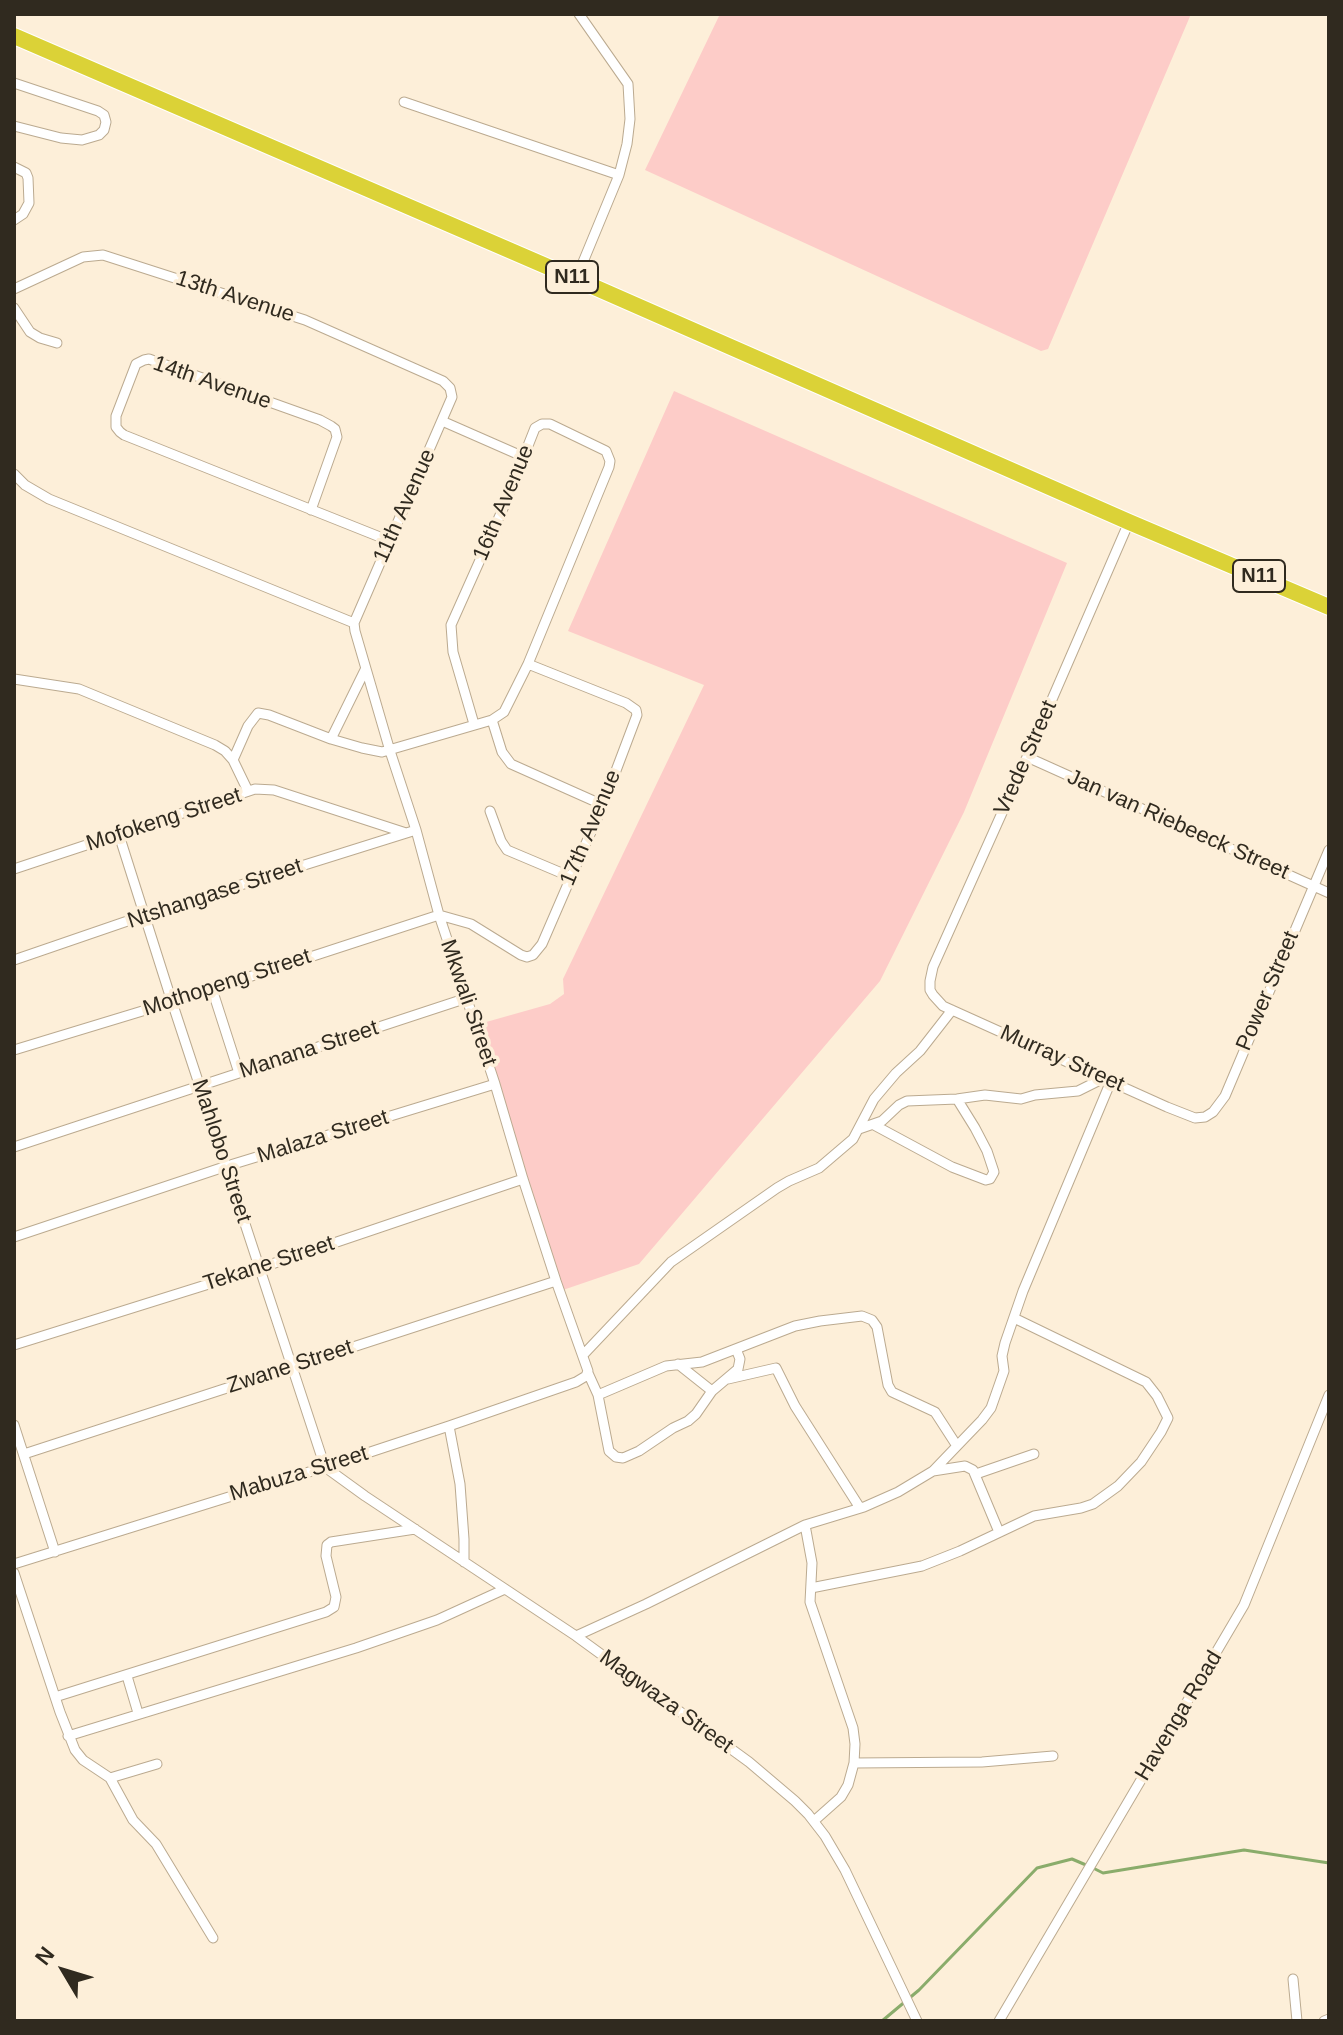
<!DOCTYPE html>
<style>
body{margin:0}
#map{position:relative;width:1343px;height:2035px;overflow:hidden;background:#fdefd9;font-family:Helvetica,sans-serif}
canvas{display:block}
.frame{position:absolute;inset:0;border:16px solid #302a1f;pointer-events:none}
.north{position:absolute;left:24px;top:1931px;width:80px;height:80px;-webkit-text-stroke:6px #fdefd9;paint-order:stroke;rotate:308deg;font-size:22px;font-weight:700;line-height:32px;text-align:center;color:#302a1f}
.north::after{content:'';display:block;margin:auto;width:28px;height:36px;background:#302a1f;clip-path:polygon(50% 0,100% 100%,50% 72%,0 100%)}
</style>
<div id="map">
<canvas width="1343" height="2035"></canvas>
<div class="frame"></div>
<div class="north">N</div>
</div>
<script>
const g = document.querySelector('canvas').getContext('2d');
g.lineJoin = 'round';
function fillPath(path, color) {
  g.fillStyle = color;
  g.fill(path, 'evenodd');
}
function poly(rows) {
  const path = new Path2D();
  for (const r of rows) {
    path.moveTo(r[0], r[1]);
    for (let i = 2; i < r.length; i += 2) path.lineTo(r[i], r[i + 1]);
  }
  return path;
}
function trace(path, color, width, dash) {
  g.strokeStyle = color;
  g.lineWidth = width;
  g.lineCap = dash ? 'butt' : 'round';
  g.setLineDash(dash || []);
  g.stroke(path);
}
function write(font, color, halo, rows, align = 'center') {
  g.font = font + ' Helvetica,sans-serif';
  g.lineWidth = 7;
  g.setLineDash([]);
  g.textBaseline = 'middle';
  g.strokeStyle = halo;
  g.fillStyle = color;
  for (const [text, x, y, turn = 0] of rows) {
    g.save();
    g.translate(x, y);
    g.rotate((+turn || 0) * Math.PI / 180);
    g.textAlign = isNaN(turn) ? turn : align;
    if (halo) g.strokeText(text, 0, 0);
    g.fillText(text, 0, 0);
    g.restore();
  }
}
const green = poly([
 [720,14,1191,14,1048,349,1041,351,645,170],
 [674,391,1067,563,964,812,880,981,639,1264,560,1291,472,1026,550,1004,564,994,563,979,704,685,568,631]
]);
const stream = poly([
 [1093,1868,1103,1873,1244,1850,1329,1863],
 [882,2021,919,1990,1037,1868,1072,1859,1086,1865]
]);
const street = poly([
 [14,83,98,111,104,115,106,122,104,130,99,135,82,140,61,138,14,126],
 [404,102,619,175],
 [14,167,26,173,28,178,29,203,23,214,14,220],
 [576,279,619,175,627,144,630,119,628,84,579,14],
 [14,289,83,257,103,255,305,320,443,381,450,388,452,397,354,623,355,631,390,751,416,830,439,915,495,1084,523,1179,556,1281,588,1371,586,1376,576,1382,449,1426,325,1467,14,1564],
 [14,308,30,332,40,338,57,343],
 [442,421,524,457],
 [14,474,25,485,49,499,354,623],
 [311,510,337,437,335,429,331,426,320,420,149,359,144,360,136,364,116,416,116,427,120,432,124,435,390,541],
 [1129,522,1027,757,933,967,930,981,930,990,933,995,943,1006,1167,1107,1195,1118,1205,1117,1213,1112,1225,1096,1329,850],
 [14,679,79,689,215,745,225,751,233,760,248,791],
 [492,720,502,752,511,764,603,805],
 [331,739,365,670],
 [1027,757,1329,893],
 [233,760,248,726,258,713,269,715,331,739,362,748,382,752,492,720,504,712,528,664,609,467,610,461,606,451,550,424,542,424,535,428,505,504,451,625,453,652,474,724],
 [490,811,501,841,507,850,571,877],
 [119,835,172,1002,325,1467],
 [14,869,255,789,274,790,406,833],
 [14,960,145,915,416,830],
 [212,989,239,1073],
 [14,1050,172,1002,439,915,471,924,521,955,527,957,533,955,542,944,571,877,603,805,637,715,636,710,626,703,528,664],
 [874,1125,952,1167,986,1180,990,1179,994,1172,987,1151,975,1128,957,1099],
 [859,1129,882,1121,899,1105,907,1101,957,1099,985,1095,1021,1099,1035,1095,1078,1091,1104,1078],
 [14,1147,467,998],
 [14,1237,227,1166,495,1084],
 [14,1345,260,1268,523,1179],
 [583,1355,671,1262,777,1188,789,1181,819,1168,853,1139,874,1099,896,1073,920,1051,952,1010],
 [678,1364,712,1391],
 [588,1373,598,1395,609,1451,616,1457,623,1458,639,1451,673,1428,688,1421,696,1414,712,1391,738,1369,740,1359,736,1349],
 [728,1379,776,1368,795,1406,860,1508],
 [598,1395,666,1366,702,1362,795,1326,820,1321,862,1316,872,1320,877,1327,888,1385,892,1392,935,1412,957,1446],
 [14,1425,55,1552],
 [449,1426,460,1484,464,1539,464,1562],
 [24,1454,556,1281],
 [325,1467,365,1496,576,1636,749,1762,795,1801,808,1814,825,1836,845,1870,917,2021],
 [933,1471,965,1466,973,1470,999,1532],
 [976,1474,1034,1454],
 [805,1525,812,1563,810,1602,853,1728,855,1744,854,1763,848,1785,841,1797,814,1821],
 [14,1573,60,1712,75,1750,83,1760,110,1778,133,1820,156,1844,213,1938],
 [811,1588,922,1566,960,1551,1034,1516,1081,1508,1093,1504,1118,1486,1141,1462,1161,1432,1168,1418,1157,1396,1146,1382,1014,1318],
 [576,1636,646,1604,805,1525,864,1507,898,1492,933,1471,957,1446,982,1420,991,1408,1004,1371,1002,1356,1005,1343,1023,1291,1111,1081],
 [127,1676,138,1713],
 [55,1697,326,1612,334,1607,336,1597,326,1556,327,1545,331,1542,415,1529],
 [68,1736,356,1648,437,1620,505,1589],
 [854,1763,982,1762,1053,1756],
 [110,1778,157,1764],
 [1293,1979,1297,2021],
 [999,2021,1244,1605,1329,1395],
 [1324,2021,1329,2019]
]);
const highway = poly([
 [14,36,576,279,1129,522,1329,607]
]);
const shields = [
 [572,277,52],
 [1259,576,52]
];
const shieldNames = [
 ["N11",572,277],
 ["N11",1259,576]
];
const streetNames = [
 ["13th Avenue",235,297,18],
 ["14th Avenue",212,383,19],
 ["16th Avenue",504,503,-67],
 ["11th Avenue",405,506,-66],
 ["Vrede Street",1026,758,-66],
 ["Mofokeng Street",164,820,-18],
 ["Jan van Riebeeck Street",1178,825,24],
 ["17th Avenue",591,828,-67],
 ["Ntshangase Street",215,894,-18],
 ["Mothopeng Street",227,983,-18],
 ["Power Street",1268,991,-67],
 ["Mkwali Street",468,1003,71],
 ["Manana Street",309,1050,-18],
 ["Murray Street",1062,1059,24],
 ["Malaza Street",323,1137,-17],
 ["Mahlobo Street",221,1151,72],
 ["Tekane Street",269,1264,-18],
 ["Zwane Street",290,1367,-18],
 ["Mabuza Street",299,1474,-17],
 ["Magwaza Street",666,1702,36],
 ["Havenga Road",1179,1716,-59]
];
fillPath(green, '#fdccc8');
trace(stream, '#8aac6b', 3);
trace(street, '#bbaa90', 11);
trace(highway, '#fff', 18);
trace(street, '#fff', 9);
trace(highway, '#dbd237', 16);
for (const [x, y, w] of shields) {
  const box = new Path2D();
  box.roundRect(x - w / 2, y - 16, w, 32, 6);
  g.fillStyle = '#fdefd9';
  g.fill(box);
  trace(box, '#302a1f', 2);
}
write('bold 20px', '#302a1f', null, shieldNames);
write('22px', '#302a1f', '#fdefd9', streetNames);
</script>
